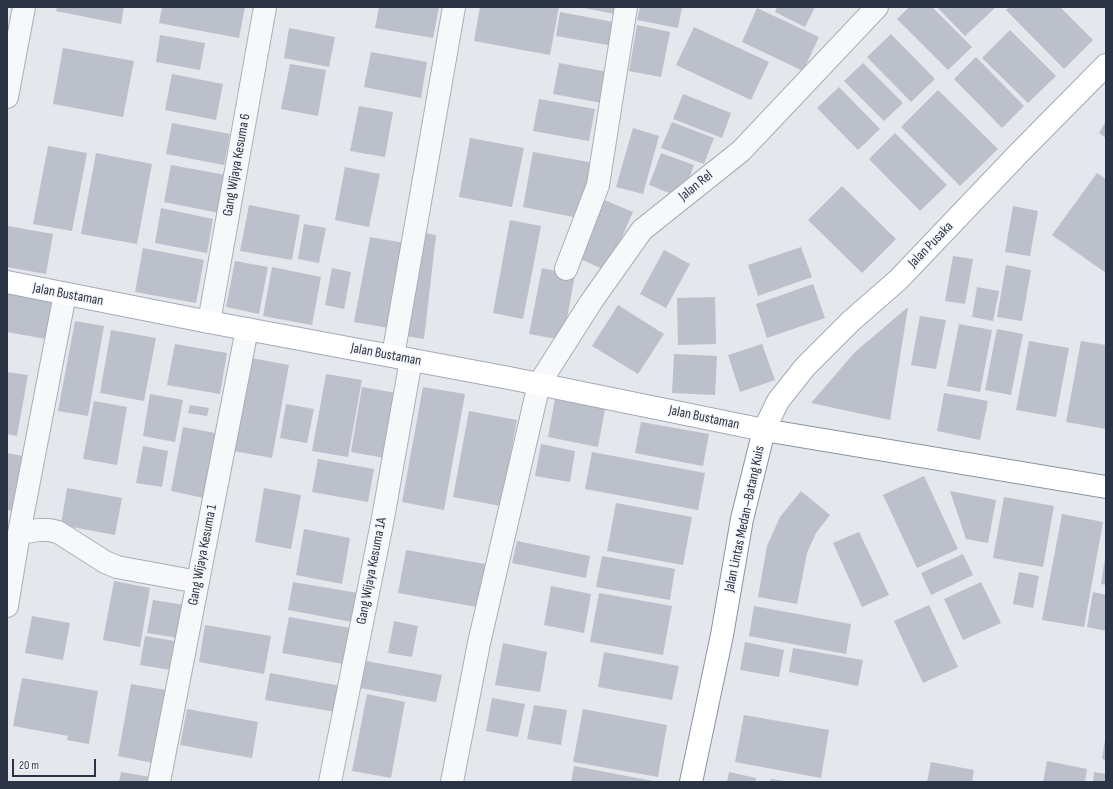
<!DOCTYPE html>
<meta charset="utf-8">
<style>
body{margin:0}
#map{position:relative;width:1113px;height:789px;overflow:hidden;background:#e4e7ec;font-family:"Sofia Sans Condensed",sans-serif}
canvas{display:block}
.frame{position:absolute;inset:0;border:8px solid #2b3445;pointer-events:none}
.scale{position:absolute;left:12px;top:759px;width:84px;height:18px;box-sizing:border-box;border:2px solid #2b3445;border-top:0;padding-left:5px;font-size:12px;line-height:14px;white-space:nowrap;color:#2b3445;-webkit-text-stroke:3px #f4f6f9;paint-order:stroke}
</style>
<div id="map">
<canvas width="1113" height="789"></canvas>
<div class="frame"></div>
<div class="scale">20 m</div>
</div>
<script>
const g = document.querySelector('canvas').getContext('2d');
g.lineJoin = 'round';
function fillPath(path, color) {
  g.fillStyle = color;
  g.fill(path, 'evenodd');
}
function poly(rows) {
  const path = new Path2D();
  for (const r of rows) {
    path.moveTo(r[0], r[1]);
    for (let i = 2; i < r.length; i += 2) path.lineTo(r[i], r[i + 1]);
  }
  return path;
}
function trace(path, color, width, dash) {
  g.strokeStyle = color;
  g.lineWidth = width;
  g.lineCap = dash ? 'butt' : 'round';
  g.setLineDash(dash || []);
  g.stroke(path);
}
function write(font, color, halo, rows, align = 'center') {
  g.font = font + ' "Sofia Sans Condensed",sans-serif';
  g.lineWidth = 3.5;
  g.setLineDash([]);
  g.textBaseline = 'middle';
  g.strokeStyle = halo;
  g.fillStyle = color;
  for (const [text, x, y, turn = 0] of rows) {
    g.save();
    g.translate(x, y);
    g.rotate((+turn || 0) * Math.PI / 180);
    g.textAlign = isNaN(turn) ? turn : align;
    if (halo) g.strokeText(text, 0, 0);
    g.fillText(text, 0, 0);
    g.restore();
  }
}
const building = poly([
 [57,7,124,7,121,24,56,11],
 [162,7,245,7,239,38,159,23],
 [379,7,439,7,433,38,375,28],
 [480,7,559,7,550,55,474,41],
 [579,7,622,7,620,15],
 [640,7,682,7,678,28,637,20],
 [777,7,815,7,805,27,775,12],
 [909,7,932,7,972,47,948,70,897,19],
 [937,7,996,7,965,36],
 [1009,7,1060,7,1093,40,1064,69,1006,10],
 [757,8,819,37,803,71,742,42],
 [560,12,619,23,614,46,556,36],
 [637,25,670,32,661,77,629,71],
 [694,27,769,62,751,100,676,65],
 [289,28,335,37,329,67,284,58],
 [1010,30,1056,76,1028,103,982,58],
 [891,34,935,79,911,102,867,57],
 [160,35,205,43,200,70,156,62],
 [63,48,134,61,123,117,53,104],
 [371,52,427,62,421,98,364,87],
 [976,57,1024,106,1002,128,954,79],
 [559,63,608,72,602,103,553,94],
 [863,63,903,103,884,121,844,81],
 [290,64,326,70,318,116,281,109],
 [172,74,223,84,216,120,165,110],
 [839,87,880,129,858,150,817,108],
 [938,90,998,149,960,186,901,127],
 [683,94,731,113,722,138,673,119],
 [539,99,595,109,589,141,533,131],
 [359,106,393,112,385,157,350,151],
 [1106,121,1106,138,1099,133],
 [672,122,714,138,704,164,661,148],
 [172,123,230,134,224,165,166,154],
 [633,128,659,136,643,194,616,187],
 [895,133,947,185,920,211,869,159],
 [470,138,524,148,512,207,459,197],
 [48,146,87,153,72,231,33,224],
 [533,152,594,163,584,219,523,207],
 [96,153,152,164,137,244,81,234],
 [661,153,694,165,682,198,649,185],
 [171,165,226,175,219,213,164,202],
 [345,167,380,174,369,227,335,220],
 [1097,173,1106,179,1106,273,1052,235],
 [842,186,896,239,862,273,808,220],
 [602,199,633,212,607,271,576,257],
 [249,205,300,215,292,260,240,251],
 [1013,206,1038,211,1030,256,1005,252],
 [161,208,213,219,207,253,155,243],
 [510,220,541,226,523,319,493,313],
 [304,224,326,228,319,263,298,259],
 [8,226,53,234,46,274,7,267],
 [425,233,436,235,424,339,405,336],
 [370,237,411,244,394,329,354,322],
 [801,247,812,277,758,296,748,265],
 [143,248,204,260,196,303,135,292],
 [664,250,690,264,666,308,640,294],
 [953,256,973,259,965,304,945,301],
 [235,261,268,267,259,314,226,307],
 [1006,265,1031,270,1022,321,997,317],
 [272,267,321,277,312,325,263,316],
 [332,268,351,272,344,309,325,305],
 [542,268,575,275,563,340,529,334],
 [813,284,825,318,767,338,756,304],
 [977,287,999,291,993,321,972,317],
 [7,293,53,302,46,339,7,332],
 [715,297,716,344,678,345,677,298],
 [618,305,664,334,638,374,592,346],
 [908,307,890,420,811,403,855,352],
 [920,316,946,320,936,369,911,365],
 [75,321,104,326,88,416,58,411],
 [959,324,992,330,980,392,947,386],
 [997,329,1023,334,1011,395,985,390],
 [111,330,156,338,144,401,100,393],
 [1029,341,1069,348,1056,417,1016,410],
 [1081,341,1106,345,1106,429,1066,422],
 [175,344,227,353,220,394,167,385],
 [762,344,775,380,740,392,728,355],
 [674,354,717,356,715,395,672,393],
 [251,358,289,365,272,458,234,451],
 [7,372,28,375,17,436,7,434],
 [326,374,362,380,348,457,312,451],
 [362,387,402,394,390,459,351,452],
 [423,387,465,394,444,510,402,502],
 [944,393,988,401,980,440,937,431],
 [150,394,183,400,175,442,143,436],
 [555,399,605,409,598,447,548,437],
 [94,401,127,407,117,465,83,459],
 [286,404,314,409,307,443,280,438],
 [190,405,209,408,207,416,188,413],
 [469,411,517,420,501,506,453,497],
 [641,422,709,434,703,466,635,453],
 [183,427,215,433,204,498,171,491],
 [541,444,575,451,570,482,535,476],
 [143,446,168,451,162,487,136,483],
 [592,452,705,473,698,510,585,489],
 [7,453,28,457,18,512,7,510],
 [318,459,374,469,368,502,312,492],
 [924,476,958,549,917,568,883,495],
 [67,488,122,498,115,535,61,525],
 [264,488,301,495,291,549,255,542],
 [801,491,830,515,816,533,807,553,797,604,758,597,767,546,780,517],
 [950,491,996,500,988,543,966,539],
 [1004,497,1054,506,1043,567,993,558],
 [616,503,692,517,683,565,607,551],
 [1062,514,1103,522,1084,627,1042,620],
 [304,529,350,538,342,584,296,575],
 [859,532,889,595,862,607,833,543],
 [517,541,590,556,586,578,512,563],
 [406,550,485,564,477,607,398,593],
 [963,554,973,575,931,595,921,573],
 [602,556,675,569,670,600,596,587],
 [1105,558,1106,558,1106,585,1101,584],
 [1019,572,1039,576,1033,608,1013,604],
 [114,581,150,588,140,647,103,640],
 [293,582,358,593,352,622,288,610],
 [981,582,1001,623,963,640,944,599],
 [551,586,591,594,584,633,544,625],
 [1093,592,1106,595,1106,631,1087,627],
 [599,593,672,606,663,655,590,642],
 [153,600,191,606,185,639,147,633],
 [929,605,958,667,923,683,894,621],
 [754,606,851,624,846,654,749,636],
 [32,616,70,623,63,660,25,653],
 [289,617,350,628,343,664,282,653],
 [394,621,418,626,412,657,388,653],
 [205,625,271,636,264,674,199,662],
 [145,636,181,642,177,671,140,665],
 [745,642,784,650,779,677,740,670],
 [503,643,547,652,540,692,495,685],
 [793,648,863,660,858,686,789,672],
 [604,652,679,666,672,700,598,687],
 [366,661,442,675,436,702,360,688],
 [270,673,341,686,336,712,265,700],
 [22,678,98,691,89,744,67,740,68,736,13,726],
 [131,684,166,690,153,763,118,756],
 [367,694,405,702,391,778,352,771],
 [492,698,525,704,518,737,486,731],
 [534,705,567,710,561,745,527,739],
 [187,709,258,722,252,758,180,745],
 [583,709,667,725,658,777,573,762],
 [744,715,829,730,821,778,735,762],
 [1105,740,1106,740,1106,760,1102,759],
 [1047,761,1087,769,1085,782,1043,782],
 [931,762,974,770,972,782,927,782],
 [574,766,653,781,653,782,571,782],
 [121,772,156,778,155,782,119,782],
 [729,772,756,778,755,782,727,782],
 [1094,772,1106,774,1106,782,1093,782],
 [771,779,784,781,784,782,770,782]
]);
const minor = poly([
 [7,97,24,7],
 [566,269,598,185,626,7],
 [209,322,265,7],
 [393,356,454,7],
 [19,533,39,530,49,530,58,532,105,562,117,567,198,582],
 [7,606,19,533,65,294],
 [159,782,247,329],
 [330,782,383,518,411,360],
 [452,782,479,643,539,384,591,302,642,230,741,151,877,7]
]);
const major = poly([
 [7,282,209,322,509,378,764,430,778,401,805,367,851,321,898,280,1020,152,1106,65]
]);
const highway = poly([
 [691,782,722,635,742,519,764,430,1106,487]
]);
const streetNames = [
 ["Gang Wijaya Kesuma 6",237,165,-80],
 ["Jalan Rel",696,186,-39],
 ["Jalan Pusaka",931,245,-46],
 ["Jalan Bustaman",68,295,11],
 ["Jalan Bustaman",386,355,11],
 ["Jalan Bustaman",704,418,12],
 ["Jalan Lintas Medan–Batang Kuis",745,519,-78],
 ["Gang Wijaya Kesuma 1",203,555,-79],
 ["Gang Wijaya Kesuma 1A",372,571,-79]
];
fillPath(building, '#bbc0ca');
trace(minor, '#a9aeb7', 24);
trace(major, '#a3abb8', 24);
trace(highway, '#8b94a3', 24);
trace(minor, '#f7f8fa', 22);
trace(major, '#fff', 22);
trace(highway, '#fff', 22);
write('14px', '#2b3445', '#f4f6f9', streetNames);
</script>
